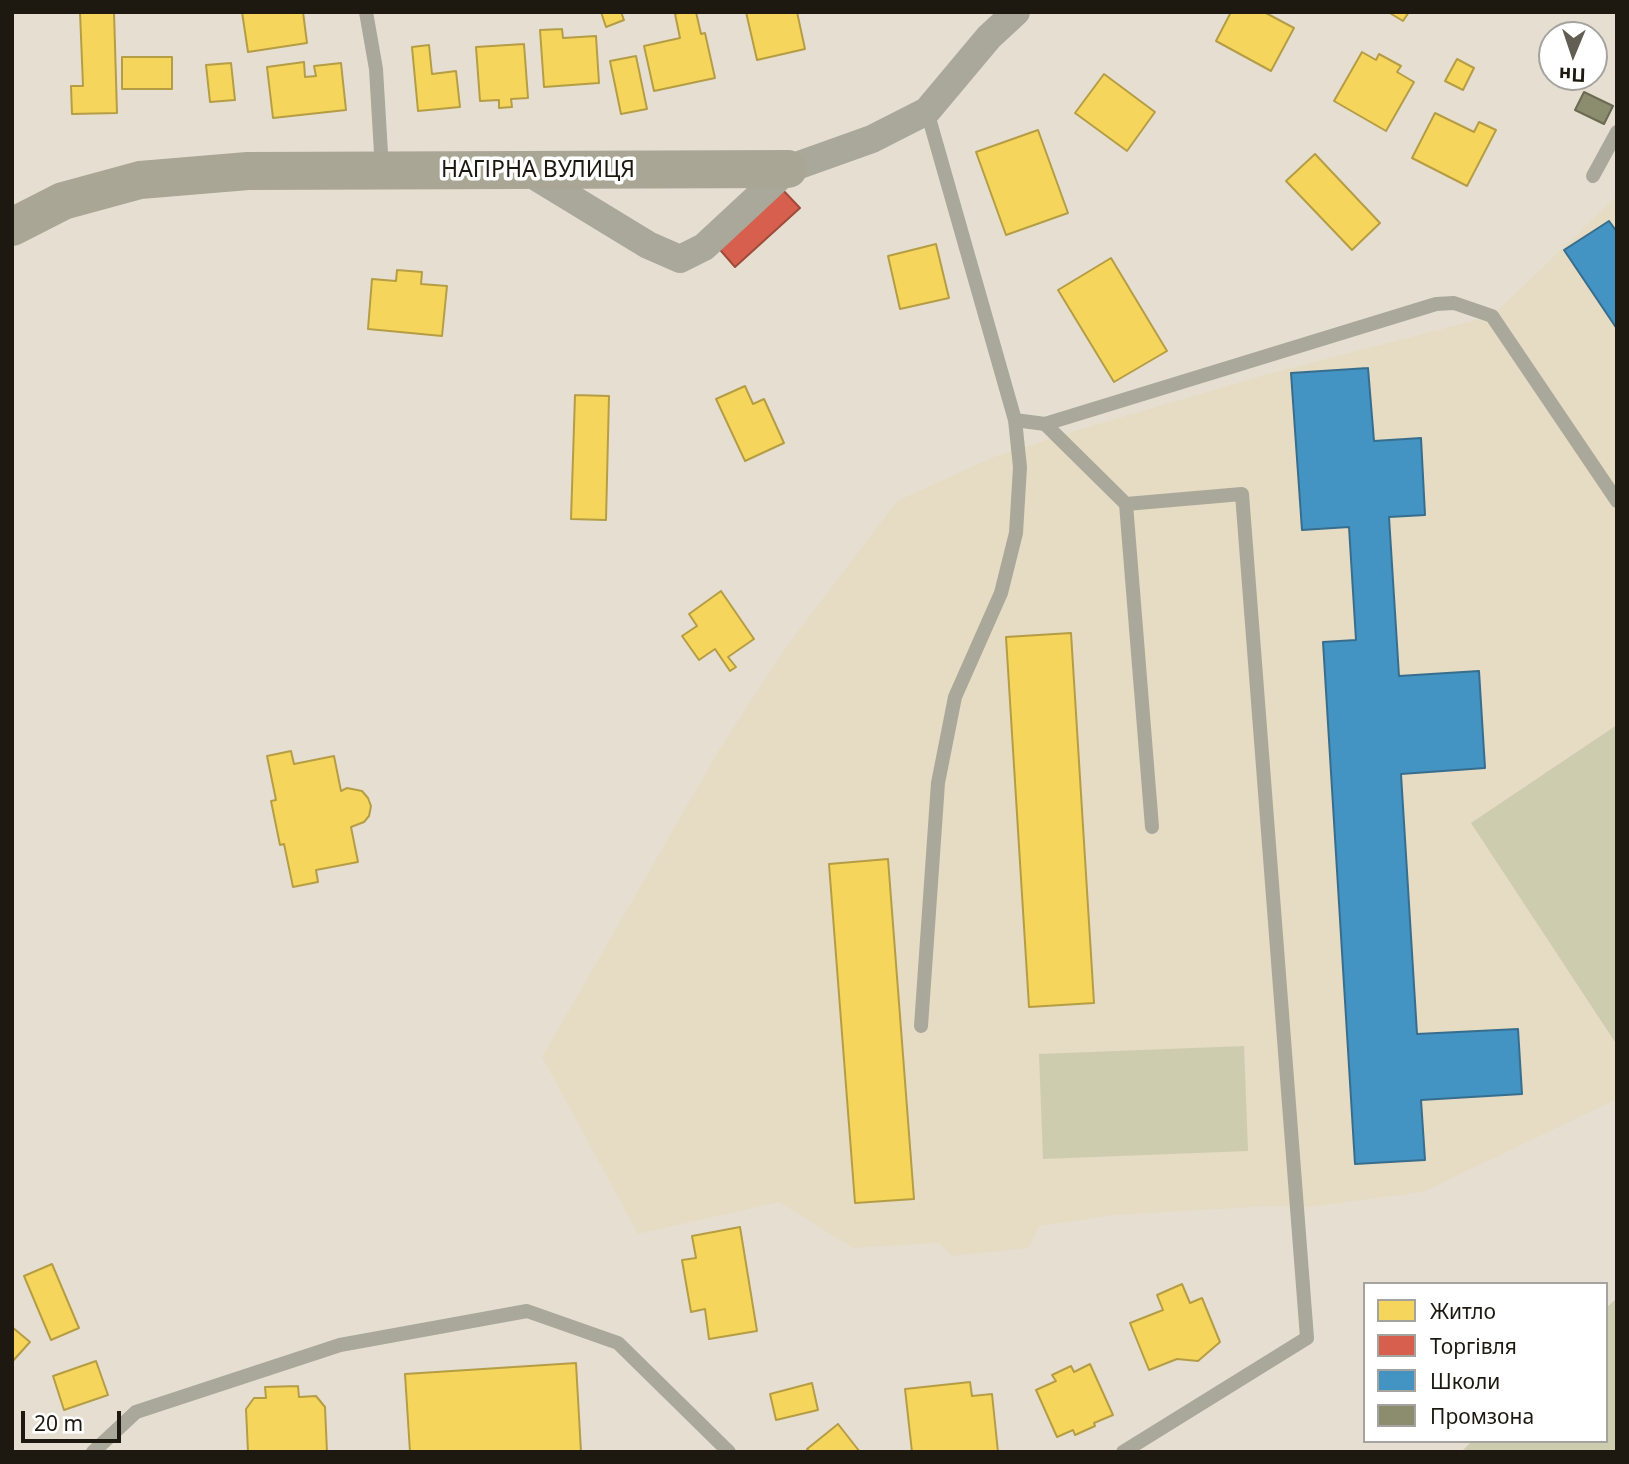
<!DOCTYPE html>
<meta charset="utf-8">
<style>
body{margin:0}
#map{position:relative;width:1629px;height:1464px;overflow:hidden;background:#e6dfd1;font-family:"Noto Sans",sans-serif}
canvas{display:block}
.frame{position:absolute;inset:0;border:14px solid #1d1910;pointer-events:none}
.legend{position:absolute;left:1363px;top:1282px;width:245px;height:161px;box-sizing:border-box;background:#fff;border:2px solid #a5a39f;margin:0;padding:9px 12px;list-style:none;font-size:21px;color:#1d1910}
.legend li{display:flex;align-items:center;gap:14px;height:35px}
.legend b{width:35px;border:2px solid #a5a39f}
.north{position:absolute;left:1538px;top:21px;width:70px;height:70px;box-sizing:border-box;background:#fff;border:2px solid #a5a39f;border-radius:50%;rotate:182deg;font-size:19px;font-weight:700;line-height:28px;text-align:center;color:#1d1910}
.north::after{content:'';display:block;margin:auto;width:24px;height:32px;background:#635e54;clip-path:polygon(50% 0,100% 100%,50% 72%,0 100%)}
.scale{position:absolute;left:21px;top:1411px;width:100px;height:32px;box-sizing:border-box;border:4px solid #1d1910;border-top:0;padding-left:9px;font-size:21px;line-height:24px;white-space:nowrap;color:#1d1910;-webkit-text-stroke:5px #fff;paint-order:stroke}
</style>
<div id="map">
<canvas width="1629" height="1464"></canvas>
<div class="frame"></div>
<ul class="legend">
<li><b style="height:19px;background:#f6d55c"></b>Житло</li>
<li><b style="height:19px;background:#d6604d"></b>Торгівля</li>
<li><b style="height:19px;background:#4393c3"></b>Школи</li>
<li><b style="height:19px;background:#8c8c6e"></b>Промзона</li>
</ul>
<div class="north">Пн</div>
<div class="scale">20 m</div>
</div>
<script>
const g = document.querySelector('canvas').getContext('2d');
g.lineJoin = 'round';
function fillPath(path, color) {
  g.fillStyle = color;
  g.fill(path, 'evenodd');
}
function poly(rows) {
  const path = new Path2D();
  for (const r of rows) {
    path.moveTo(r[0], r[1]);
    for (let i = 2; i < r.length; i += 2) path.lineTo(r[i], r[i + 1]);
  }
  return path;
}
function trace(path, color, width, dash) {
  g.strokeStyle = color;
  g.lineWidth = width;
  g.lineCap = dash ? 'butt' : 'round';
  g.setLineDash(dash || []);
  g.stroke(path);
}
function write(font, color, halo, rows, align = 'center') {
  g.font = font + ' "Noto Sans",sans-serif';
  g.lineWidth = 7;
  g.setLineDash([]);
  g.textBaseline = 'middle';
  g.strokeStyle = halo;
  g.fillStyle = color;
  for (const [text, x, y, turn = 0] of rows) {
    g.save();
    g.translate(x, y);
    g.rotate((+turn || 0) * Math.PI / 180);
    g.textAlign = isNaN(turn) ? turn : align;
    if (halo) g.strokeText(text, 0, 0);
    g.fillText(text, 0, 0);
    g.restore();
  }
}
const built = poly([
 [1617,196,1617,1099,1423,1192,1308,1207,1271,1206,1116,1215,1039,1226,1029,1248,952,1256,939,1243,853,1248,779,1202,638,1234,542,1057,719,750,783,651,897,501,991,458,1068,433,1268,374,1492,316]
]);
const green = poly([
 [1617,725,1617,1045,1471,823],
 [1244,1046,1248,1151,1043,1159,1039,1054],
 [1617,1298,1617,1452,1461,1452,1472,1441,1606,1441,1606,1308]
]);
const homes = poly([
 [80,12,114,12,117,113,72,114,71,86,83,86,80,12],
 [242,12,303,12,307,43,248,52,242,12],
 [601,12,621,12,624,20,606,27,601,12],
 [681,12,696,12,701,34,705,33,715,78,654,91,644,46,680,38,675,14,681,12],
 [746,12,797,12,805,49,757,60,746,12],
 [1231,12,1264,12,1294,28,1271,71,1216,41,1231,12],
 [1388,12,1409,12,1403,21,1388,12],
 [562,29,563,38,596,36,599,83,544,87,540,30,562,29],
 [524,44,528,98,511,99,512,107,499,108,499,100,480,101,476,47,524,44],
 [429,45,432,74,456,71,460,107,418,111,412,47,429,45],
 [1362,52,1376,60,1379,54,1401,66,1397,72,1414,82,1386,131,1334,101,1362,52],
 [636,56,647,109,621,114,610,61,636,56],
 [122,57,172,57,172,89,122,89,122,57],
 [1457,59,1474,68,1463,90,1445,81,1457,59],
 [304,62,305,77,316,76,314,66,341,63,346,110,273,118,267,67,304,62],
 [231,63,235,100,210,102,206,65,231,63],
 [1104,74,1155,112,1127,151,1075,113,1104,74],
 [1435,113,1474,132,1479,122,1496,130,1467,186,1412,158,1435,113],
 [1038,130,1068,213,1006,235,976,152,1038,130],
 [1315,154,1380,223,1352,250,1286,181,1315,154],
 [936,244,949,298,900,309,888,256,936,244],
 [1111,258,1167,351,1114,382,1058,290,1111,258],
 [397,270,422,272,421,284,447,286,442,336,368,329,372,279,396,281,397,270],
 [745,386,753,404,764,399,784,443,745,461,716,399,745,386],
 [575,395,609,396,606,520,571,519,575,395],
 [721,591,754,639,728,657,736,667,730,671,715,649,699,660,682,636,697,626,689,614,721,591],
 [1071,633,1094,1003,1029,1007,1006,637,1071,633],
 [291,751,294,764,334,756,341,791,347,788,362,791,368,798,371,806,369,816,364,822,351,827,358,862,316,870,318,882,293,887,284,844,280,845,271,801,276,800,267,756,291,751],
 [888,859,914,1199,855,1203,829,864,888,859],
 [740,1227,757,1331,709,1339,705,1309,691,1312,682,1260,696,1258,692,1236,740,1227],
 [52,1264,79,1328,51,1340,24,1276,52,1264],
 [1182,1284,1190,1303,1202,1298,1220,1342,1198,1361,1177,1359,1149,1370,1130,1323,1163,1310,1157,1295,1182,1284],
 [12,1327,30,1342,12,1362,12,1327],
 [96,1361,108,1395,64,1410,53,1376,96,1361],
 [576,1363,581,1452,410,1452,405,1374,576,1363],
 [1090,1364,1113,1415,1094,1423,1095,1426,1075,1435,1073,1430,1057,1437,1036,1390,1056,1381,1052,1375,1071,1366,1074,1372,1090,1364],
 [970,1382,972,1396,992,1394,998,1452,912,1452,905,1389,970,1382],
 [812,1383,818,1410,776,1420,770,1394,812,1383],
 [298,1386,299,1397,316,1396,325,1407,327,1452,248,1452,246,1409,254,1398,266,1398,265,1387,298,1386],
 [838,1424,860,1452,810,1452,807,1449,838,1424]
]);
const shops = poly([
 [780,187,800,208,735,267,715,244,780,187]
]);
const schools = poly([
 [1609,221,1617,232,1617,329,1564,250,1609,221],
 [1368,368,1374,441,1421,438,1425,515,1389,517,1399,676,1479,671,1485,768,1401,774,1417,1034,1518,1029,1522,1094,1421,1100,1425,1160,1355,1164,1323,642,1356,640,1349,527,1302,530,1291,373,1368,368]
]);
const industry = poly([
 [1584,92,1613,106,1604,124,1575,110,1584,92]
]);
const lane = poly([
 [366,12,376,69,382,170],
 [1593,176,1617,132],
 [1015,420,1045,424,1436,304,1454,303,1492,316,1617,501],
 [1045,424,1126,504,1152,827],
 [921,1026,938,783,955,697,1001,593,1016,533,1020,467,1015,420,927,111],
 [93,1452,136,1412,340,1345,527,1311,618,1343,729,1452],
 [1123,1452,1307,1338,1242,494,1126,504]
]);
const street = poly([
 [525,170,648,245,680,259,704,247,788,169,872,139,927,111,989,37,1016,12]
]);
const secondary = poly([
 [12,227,63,201,140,180,248,171,788,169]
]);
const streetNames = [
 ["НАГІРНА ВУЛИЦЯ",538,170]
];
fillPath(built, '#e6dbc3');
fillPath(green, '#cdccaf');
fillPath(homes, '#f6d55c');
trace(homes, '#b59d45', 2);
fillPath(shops, '#d6604d');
trace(shops, '#9e4b3b', 2);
fillPath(schools, '#4393c3');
trace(schools, '#386e8d', 2);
fillPath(industry, '#8c8c6e');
trace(industry, '#6b6a52', 2);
trace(lane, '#aaa89a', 14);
trace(street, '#aaa89a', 28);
trace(secondary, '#aaa695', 38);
write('23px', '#1d1910', '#fff', streetNames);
</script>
